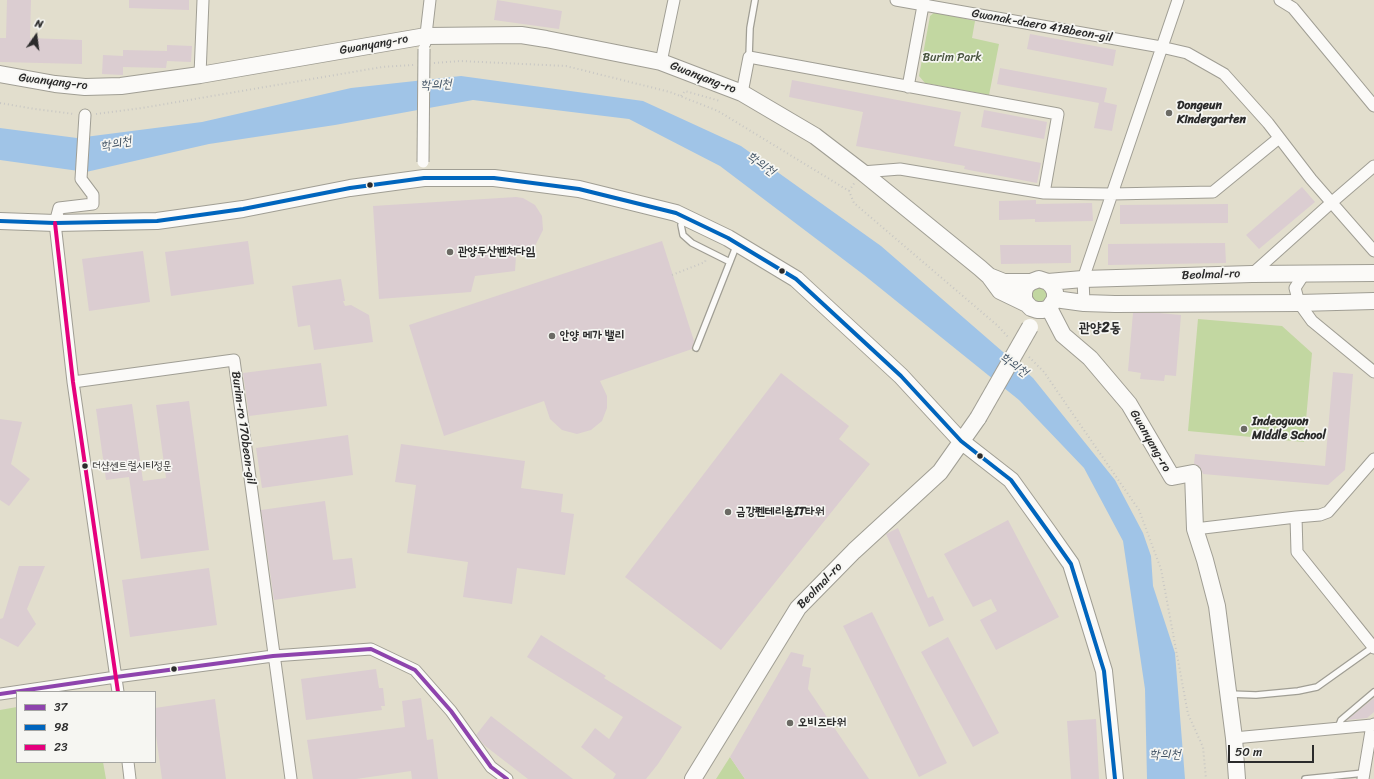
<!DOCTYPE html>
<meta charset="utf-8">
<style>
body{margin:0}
#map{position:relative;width:1374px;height:779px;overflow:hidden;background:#e2decd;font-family:Sriracha,sans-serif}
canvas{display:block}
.legend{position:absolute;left:16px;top:691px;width:140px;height:72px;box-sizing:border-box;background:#f6f6f2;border:1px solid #a5a5a2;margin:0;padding:5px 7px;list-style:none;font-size:12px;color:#2b2b2b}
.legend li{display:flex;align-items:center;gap:8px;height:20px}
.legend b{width:20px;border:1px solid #a5a5a2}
.north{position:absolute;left:16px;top:16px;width:40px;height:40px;-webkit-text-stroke:3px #f6f6f2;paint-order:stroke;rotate:14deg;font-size:11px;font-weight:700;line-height:16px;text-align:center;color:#2b2b2b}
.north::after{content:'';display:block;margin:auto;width:14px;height:18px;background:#2b2b2b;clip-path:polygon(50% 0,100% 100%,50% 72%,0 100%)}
.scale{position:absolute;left:1228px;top:745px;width:86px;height:18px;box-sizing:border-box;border:2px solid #2b2b2b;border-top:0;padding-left:5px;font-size:12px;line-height:14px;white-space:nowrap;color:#2b2b2b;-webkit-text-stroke:3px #f6f6f2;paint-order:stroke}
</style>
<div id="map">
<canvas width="1374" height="779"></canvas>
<ul class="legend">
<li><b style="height:5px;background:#8e44ad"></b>37</li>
<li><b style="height:5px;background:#0065bd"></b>98</li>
<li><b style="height:5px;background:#e5007d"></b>23</li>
</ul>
<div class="north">N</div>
<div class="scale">50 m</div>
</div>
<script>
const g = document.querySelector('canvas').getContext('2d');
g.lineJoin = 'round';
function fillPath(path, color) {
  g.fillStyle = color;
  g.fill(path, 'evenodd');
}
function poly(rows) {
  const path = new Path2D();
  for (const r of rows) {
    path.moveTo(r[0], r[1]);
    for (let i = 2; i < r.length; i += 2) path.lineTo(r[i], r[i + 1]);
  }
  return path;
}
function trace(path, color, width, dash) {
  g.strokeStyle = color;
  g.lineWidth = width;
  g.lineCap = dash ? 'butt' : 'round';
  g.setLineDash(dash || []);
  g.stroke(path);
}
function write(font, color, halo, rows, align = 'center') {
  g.font = font + ' Sriracha,"Poor Story",sans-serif';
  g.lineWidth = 3.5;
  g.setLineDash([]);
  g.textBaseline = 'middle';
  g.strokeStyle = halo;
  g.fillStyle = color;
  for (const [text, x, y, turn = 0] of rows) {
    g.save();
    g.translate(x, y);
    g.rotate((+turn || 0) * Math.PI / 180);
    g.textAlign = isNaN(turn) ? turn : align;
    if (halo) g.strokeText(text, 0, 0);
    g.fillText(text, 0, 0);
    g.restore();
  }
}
const green = poly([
 [935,12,975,21,972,38,999,44,989,95,925,83,919,76,930,16],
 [1039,286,1047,290,1048,297,1045,302,1038,304,1031,297,1032,290],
 [1198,319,1282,326,1312,353,1304,442,1188,431],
 [17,707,17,762,103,762,106,779,0,779,0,710],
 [730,757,745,779,716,779]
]);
const water = poly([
 [461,76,643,101,741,146,881,246,1033,378,1115,480,1143,533,1151,556,1153,586,1175,653,1185,779,1147,779,1145,689,1123,541,1084,468,1019,400,864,275,720,166,629,119,473,100,335,125,209,144,86,172,0,160,0,128,77,138,202,122,351,88]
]);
const building = poly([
 [7,0,31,0,30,38,82,40,82,64,0,62,0,38,6,38],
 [129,0,189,0,189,10,129,8],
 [497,0,562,11,559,29,494,20],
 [1030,34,1116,50,1113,66,1027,49],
 [167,45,192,46,191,62,167,61,166,68,123,67,123,75,102,74,103,55,123,56,123,50,167,51],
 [1000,68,1107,88,1104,102,1117,105,1112,131,1094,128,1099,103,997,84],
 [792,80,961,112,954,146,1041,163,1037,183,964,169,965,166,856,146,863,112,789,97],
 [984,110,1047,122,1044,139,981,127],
 [1302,187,1315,202,1259,249,1246,235],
 [516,197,523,198,535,205,542,216,543,230,534,248,516,256,515,271,475,276,471,292,379,299,373,206],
 [1036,200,1036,204,1092,203,1093,221,1035,222,1035,219,999,220,999,201],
 [1228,204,1228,223,1120,224,1120,205],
 [248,241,254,284,171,296,165,252],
 [662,241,694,341,692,349,600,381,607,396,607,408,602,421,591,430,577,434,562,430,550,419,544,401,444,436,409,325],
 [1225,243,1226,263,1108,265,1108,244],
 [1000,245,1071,245,1071,263,1001,264],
 [143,251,150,302,89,311,82,259],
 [341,279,345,301,343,301,345,306,351,305,369,315,373,342,314,350,310,325,298,327,292,286],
 [1133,313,1159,313,1181,315,1176,376,1165,375,1164,381,1140,379,1141,373,1128,371],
 [321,363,327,406,249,416,243,373],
 [1333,372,1353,374,1345,470,1328,485,1203,474,1200,467,1194,464,1195,454,1325,466],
 [781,373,849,426,839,439,870,464,721,650,625,577],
 [189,401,209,550,141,559,129,477,106,480,96,409,132,404,143,481,166,478,156,405],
 [0,419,22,422,11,464,30,479,9,506,0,500],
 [348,435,353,475,262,488,256,448],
 [401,444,525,461,521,488,563,494,561,512,574,514,565,575,517,568,512,604,463,597,468,562,407,553,416,485,395,482],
 [325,501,333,560,352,558,356,588,274,600,261,510],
 [1008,520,1059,617,996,650,980,620,997,611,991,599,973,607,944,554],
 [898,528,928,598,933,596,944,620,929,627,886,534],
 [19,566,45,566,27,609,36,624,18,647,0,638,0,619,3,618],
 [209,568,217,625,130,637,122,580],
 [872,612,947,763,919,777,843,626],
 [541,635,606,676,604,678,682,727,658,764,646,779,613,779,616,774,581,747,595,728,609,739,623,717,527,657],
 [948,637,999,733,973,747,921,652],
 [791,652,804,655,802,666,811,668,808,689,869,779,745,779,730,757],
 [376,669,379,688,383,688,385,706,381,706,382,710,306,720,301,679],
 [421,698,427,740,433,739,438,779,412,779,411,771,356,779,313,779,307,740,405,727,402,701],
 [1374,698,1374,712,1367,718,1347,720],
 [215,699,226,779,162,779,155,728,155,708],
 [491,716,573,779,528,779,484,745,476,735],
 [1096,719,1099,779,1071,779,1067,721]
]);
const path = poly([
 [434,63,460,61,566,66,670,92,718,111,849,191,854,203,998,326,1008,337],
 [681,96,685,91,720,101],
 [0,103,35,109,74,114],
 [96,114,142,108,382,67,414,65],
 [849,191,855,182],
 [672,275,705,262,706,258],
 [1029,357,1044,372,1139,510,1161,569,1188,714,1203,747,1206,779]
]);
const lane = poly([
 [749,57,750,28,755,0],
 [684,217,681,225,683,235,692,243,730,262],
 [696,348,737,244],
 [1229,694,1256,695,1298,691,1317,687,1373,647],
 [1338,728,1341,720,1374,692],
 [1305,779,1364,773]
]);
const street = poly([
 [896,0,1161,47,1187,53,1224,74,1268,123,1311,179,1374,251],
 [1280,0,1293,8,1374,106],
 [425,43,430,0],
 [661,62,674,0],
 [200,75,203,0],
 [908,87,924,0],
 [742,93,749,57,1058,114,1044,193],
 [85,115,81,179,93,195,93,204,59,208,55,223,73,382,118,692],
 [862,172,900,169,1044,193,1111,194,1213,192,1279,138],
 [1252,274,1331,203,1374,166],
 [1304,274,1295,288,1299,303,1312,321,1374,372],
 [1084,303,1083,279,1178,0],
 [73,382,234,360,291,779],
 [1296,517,1297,552,1374,648],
 [1195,529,1296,517,1320,515,1328,512,1374,459],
 [0,694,116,677,273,656,371,649,415,670,451,711,491,767,507,779],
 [1234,738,1372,725,1374,724],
 [128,762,130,779],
 [1363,779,1372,725]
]);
const secondary = poly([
 [0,74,55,84,85,87,121,86,200,75,426,36,521,35,546,39,661,62,742,93,815,136,862,172,980,268,989,276,1000,291,1027,304],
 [0,221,55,223,157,221,243,209,350,188,424,178,494,178,579,189,676,213,728,238,796,279,901,376,961,441,1011,480,1047,530,1071,564,1104,671,1115,779],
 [989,276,1004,282,1031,282,1039,279,1048,282,1052,286,1055,292,1055,299,1049,308,1043,310,1037,310,1031,308,1027,304,1024,299,1024,292,1026,286,1031,282],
 [1048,282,1083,279,1252,274,1374,273],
 [1055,299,1084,303,1115,304,1299,303,1374,301],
 [1049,308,1063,335,1090,358,1129,404,1172,477,1193,473,1195,529,1205,560,1217,606,1234,738,1237,779],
 [693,779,798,608,854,551,940,472,978,418]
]);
const streetBridge = poly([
 [423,162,424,49]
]);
const secondaryBridge = poly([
 [978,418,1030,327]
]);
const bus1 = poly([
 [0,694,116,677,273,656,371,649,415,670,451,711,491,767,507,779]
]);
const bus2 = poly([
 [0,221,55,223,157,221,243,209,350,188,424,178,494,178,579,189,676,213,728,238,796,279,901,376,961,441,1011,480,1047,530,1071,564,1104,671,1115,779]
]);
const bus3 = poly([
 [55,223,73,382,118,692]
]);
const markers = [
 [1169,113,4,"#6b6a64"],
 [370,185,3.5,"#2b2b2b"],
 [450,252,4,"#6b6a64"],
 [782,271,3.5,"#2b2b2b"],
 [552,336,4,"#6b6a64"],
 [1244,429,4,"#6b6a64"],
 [980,456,3.5,"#2b2b2b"],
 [85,466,3.5,"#2b2b2b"],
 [728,512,4,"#6b6a64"],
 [174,669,3.5,"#2b2b2b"],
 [790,723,4,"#6b6a64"]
];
const busNames = [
 ["더샵센트럴시티정문",92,466]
];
const streetNames = [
 ["Gwanak-daero 418beon-gil",1042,26,10],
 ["Gwanyang-ro",374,45,-10],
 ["Gwanyang-ro",703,78,21],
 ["Gwanyang-ro",53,82,7],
 ["Beolmal-ro",1211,275,-2],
 ["Burim-ro 170beon-gil",243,428,82],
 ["Gwanyang-ro",1150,441,60],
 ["Beolmal-ro",820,586,-46]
];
const parkNames = [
 ["Burim Park",952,58]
];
const poiNames = [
 ["Dongeun",1177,106],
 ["Kindergarten",1177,120],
 ["관양두산벤처다임",458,252],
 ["안양 메가 밸리",560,336],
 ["Indeogwon",1252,422],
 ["Middle School",1252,436],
 ["금강펜테리움IT타워",736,512],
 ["오비즈타워",798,723]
];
const waterNames = [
 ["학의천",436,85,-2],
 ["학의천",116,144,-11],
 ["학의천",761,164,36],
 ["학의천",1014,365,36],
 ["학의천",1165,755]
];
const quarterNames = [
 ["관양2동",1100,328]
];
fillPath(green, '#c2d7a1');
fillPath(water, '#a0c4e7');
fillPath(building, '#dbcdd1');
trace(lane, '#a09e94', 8);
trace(street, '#a09e94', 13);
trace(secondary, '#a09e94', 18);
trace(path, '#c8c7c4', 2, [1, 3]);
trace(lane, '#fbfaf8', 5.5);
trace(street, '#fbfaf8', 11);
trace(secondary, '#fbfaf8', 16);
trace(streetBridge, '#a09e94', 13, []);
trace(secondaryBridge, '#a09e94', 18, []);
trace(streetBridge, '#fbfaf8', 11);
trace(secondaryBridge, '#fbfaf8', 16);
trace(bus1, '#8e44ad', 4);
trace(bus2, '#0065bd', 4);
trace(bus3, '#e5007d', 4);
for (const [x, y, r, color] of markers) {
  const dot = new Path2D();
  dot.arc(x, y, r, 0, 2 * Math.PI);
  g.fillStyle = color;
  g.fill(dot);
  trace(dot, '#f6f6f2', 1.5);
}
write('11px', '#2b2b2b', '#f6f6f2', busNames, 'left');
write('12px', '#2b2b2b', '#f6f6f2', streetNames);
write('12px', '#4a5540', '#f6f6f2', parkNames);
write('bold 12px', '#2b2b2b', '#f6f6f2', poiNames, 'left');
write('italic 13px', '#455667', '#f6f6f2', waterNames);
write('bold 14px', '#2b2b2b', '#f6f6f2', quarterNames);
</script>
